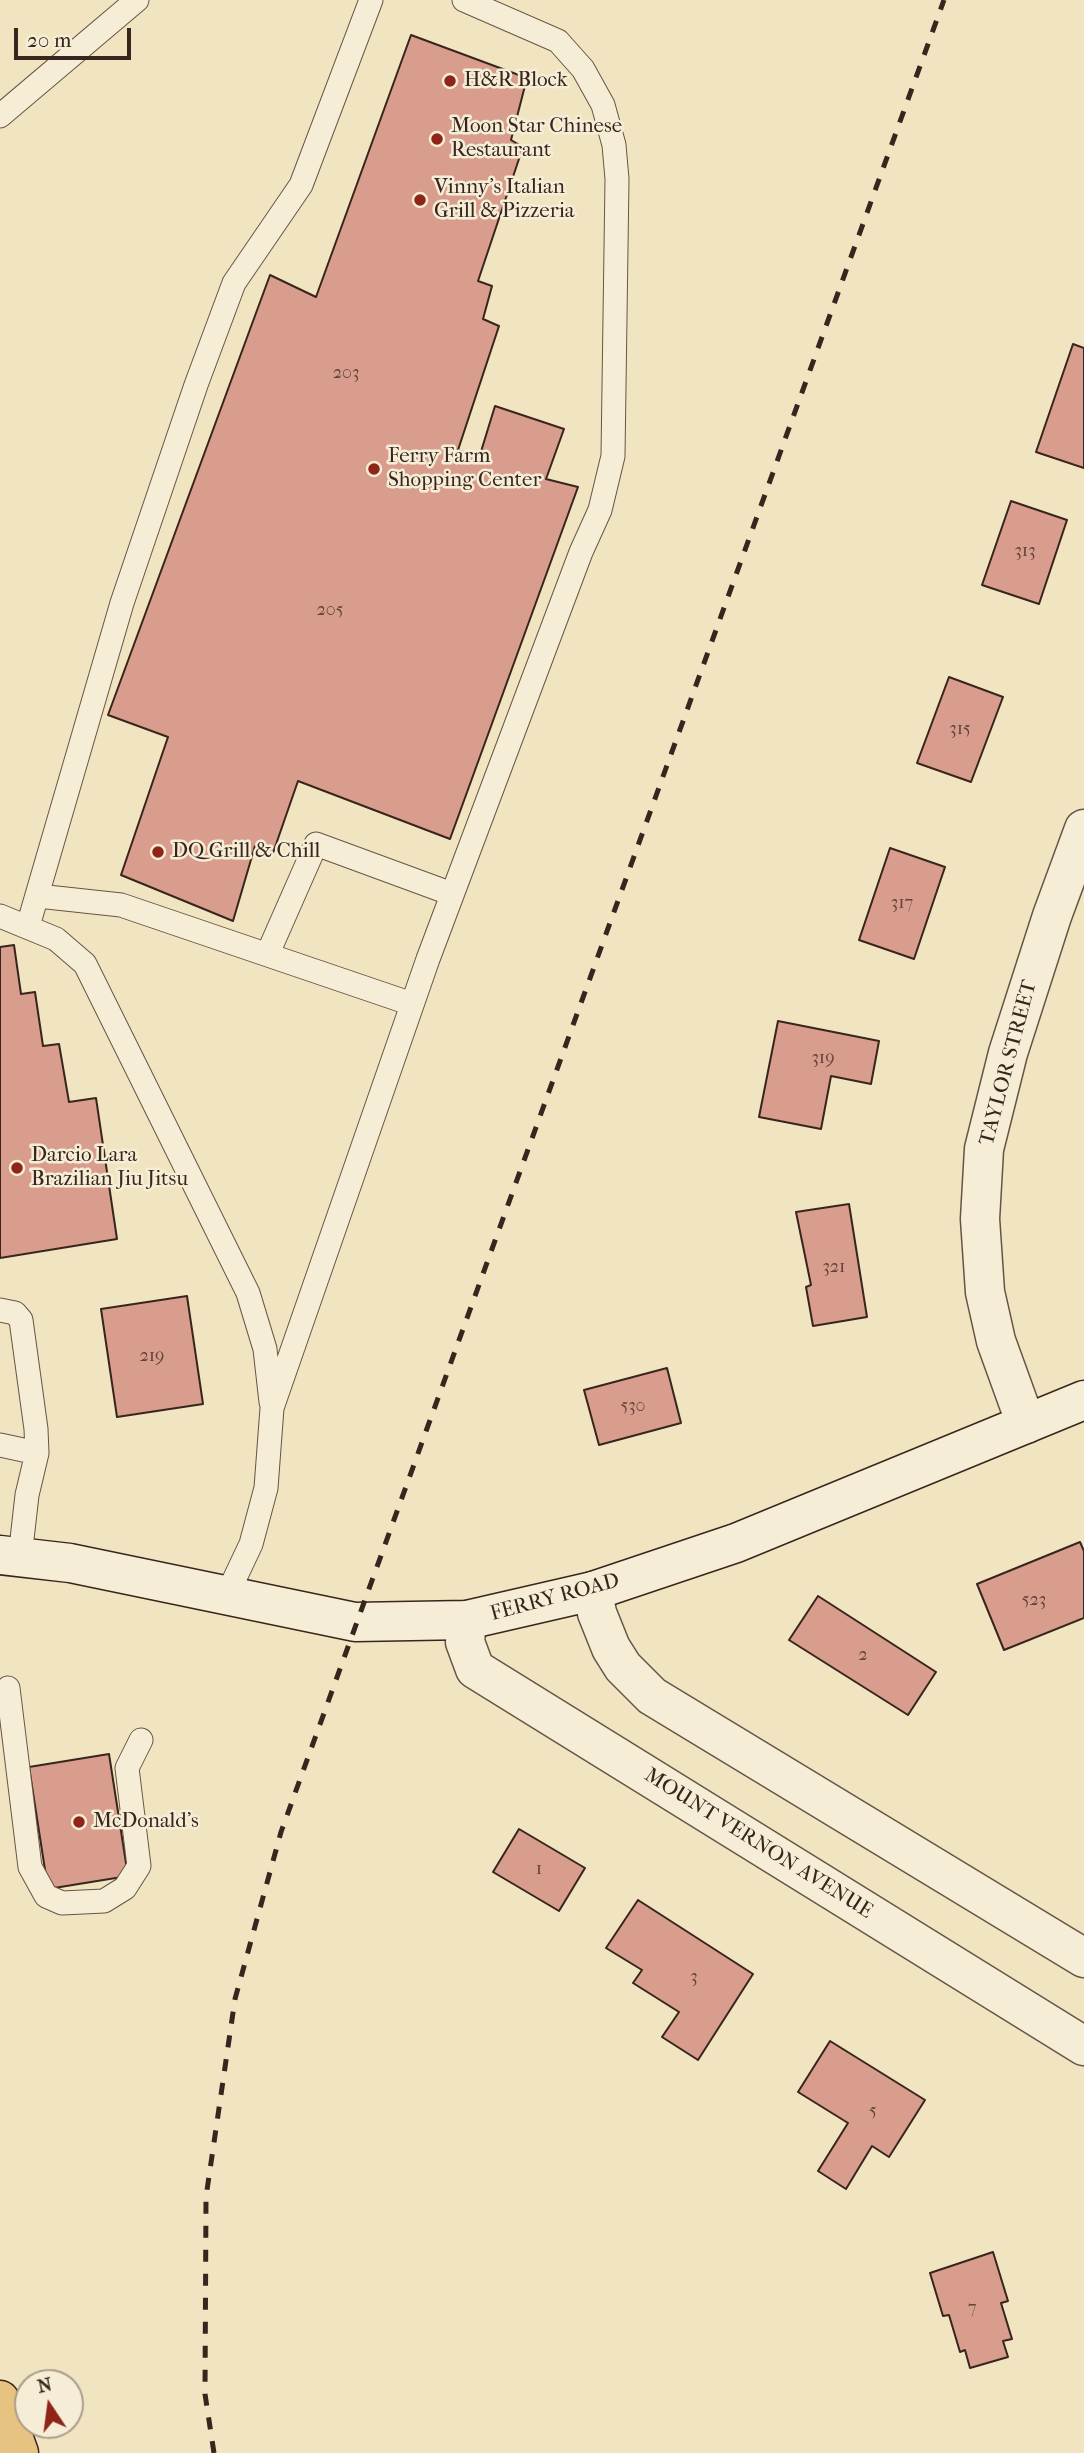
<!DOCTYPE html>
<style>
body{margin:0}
#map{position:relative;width:1084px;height:2453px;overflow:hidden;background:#f1e4c0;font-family:"IM FELL French Canon",serif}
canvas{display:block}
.north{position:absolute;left:14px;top:2369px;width:70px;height:70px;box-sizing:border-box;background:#f6edd6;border:2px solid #aa9d8c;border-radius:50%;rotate:347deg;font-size:19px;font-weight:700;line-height:28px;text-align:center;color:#38251d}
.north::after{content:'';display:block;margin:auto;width:24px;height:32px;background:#8f2418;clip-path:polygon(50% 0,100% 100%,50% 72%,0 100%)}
.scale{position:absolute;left:14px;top:28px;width:117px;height:32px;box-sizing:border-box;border:4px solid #38251d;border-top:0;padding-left:9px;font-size:21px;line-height:24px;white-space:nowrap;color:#38251d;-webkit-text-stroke:5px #f6edd6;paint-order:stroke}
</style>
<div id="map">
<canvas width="1084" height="2453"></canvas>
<div class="north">N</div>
<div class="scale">20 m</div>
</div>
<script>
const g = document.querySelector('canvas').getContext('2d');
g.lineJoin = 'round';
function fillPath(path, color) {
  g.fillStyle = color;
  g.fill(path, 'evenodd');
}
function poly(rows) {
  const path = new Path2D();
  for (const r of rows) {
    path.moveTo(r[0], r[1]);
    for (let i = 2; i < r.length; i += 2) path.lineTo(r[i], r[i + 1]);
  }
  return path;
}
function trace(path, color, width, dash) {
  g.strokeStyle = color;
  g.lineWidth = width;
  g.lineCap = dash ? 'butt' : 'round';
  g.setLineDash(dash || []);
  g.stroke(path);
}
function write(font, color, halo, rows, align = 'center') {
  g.font = font + ' "IM FELL French Canon",serif';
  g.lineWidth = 5;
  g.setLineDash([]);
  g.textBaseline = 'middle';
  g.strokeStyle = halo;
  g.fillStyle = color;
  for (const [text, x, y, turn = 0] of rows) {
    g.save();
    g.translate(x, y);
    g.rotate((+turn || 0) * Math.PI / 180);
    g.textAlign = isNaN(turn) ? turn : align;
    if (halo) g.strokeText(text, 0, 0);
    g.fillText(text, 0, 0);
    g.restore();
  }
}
const building = poly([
 [411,35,527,78,511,140,523,147,478,281,492,286,483,319,499,326,458,450,479,458,495,406,564,429,546,479,578,487,450,839,298,781,273,853,255,846,233,921,121,875,168,737,108,715,270,275,316,297,411,35],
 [1073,344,1084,348,1084,468,1036,452,1073,344],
 [1011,501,1067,520,1039,604,982,585,1011,501],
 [949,677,1003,697,971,782,917,763,949,677],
 [890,848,945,867,914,959,859,940,890,848],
 [14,945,21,994,35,992,43,1046,59,1044,69,1102,96,1098,117,1239,0,1258,0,947,14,945],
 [778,1021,879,1041,871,1084,831,1076,821,1129,759,1117,778,1021],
 [849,1204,867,1317,813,1326,806,1287,811,1285,796,1212,849,1204],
 [187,1296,203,1404,117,1417,101,1309,187,1296],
 [667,1368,681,1423,599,1445,584,1390,667,1368],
 [1080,1542,1084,1551,1084,1618,1004,1650,977,1584,1080,1542],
 [818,1596,936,1672,908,1715,789,1640,818,1596],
 [109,1754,128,1876,48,1889,29,1767,109,1754],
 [519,1829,585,1868,559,1911,493,1872,519,1829],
 [638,1900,753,1974,698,2060,662,2037,679,2012,633,1983,642,1970,606,1948,638,1900],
 [830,2041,925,2100,889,2157,872,2146,846,2189,818,2171,848,2123,798,2092,830,2041],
 [993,2252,1008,2301,1001,2303,1012,2339,1003,2341,1008,2357,970,2368,965,2350,960,2352,949,2315,943,2316,930,2273,993,2252]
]);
const lane = poly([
 [0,116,137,0],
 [38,896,121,905,412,1004],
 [0,916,56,939,85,964,248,1293,265,1349,271,1402],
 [28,926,122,603,196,385,234,283,301,185,371,0],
 [268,953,316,844,452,894],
 [0,1310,15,1313,21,1320,36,1429,37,1453,27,1495,20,1557],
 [0,1445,37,1453],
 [226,1597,251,1544,266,1488,272,1408,428,959,581,552,600,510,613,456,617,179,614,145,603,105,583,69,558,41,464,0],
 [8,1688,30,1867,46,1896,62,1903,104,1901,125,1888,139,1866,127,1768,141,1740]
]);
const street = poly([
 [1026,1424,996,1341,985,1292,980,1219,984,1149,1008,1053,1052,916,1084,829],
 [593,1591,597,1613,611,1648,623,1667,652,1696,1084,1958],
 [467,1620,465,1642,475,1669,1084,2046]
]);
const secondary = poly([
 [0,1555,70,1563,355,1622,467,1620,593,1591,736,1543,1084,1400]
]);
const primary = poly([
 [0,2400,19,2453]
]);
const rail = poly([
 [214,2453,205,2394,206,2197,235,1999,281,1832,944,0]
]);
const markers = [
 [450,81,7,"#8f2418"],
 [437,139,7,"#8f2418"],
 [420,200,7,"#8f2418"],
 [374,469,7,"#8f2418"],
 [158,852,7,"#8f2418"],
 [17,1168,7,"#8f2418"],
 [79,1822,7,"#8f2418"]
];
const numberNames = [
 ["203",346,374],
 ["313",1025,552],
 ["205",330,611],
 ["315",960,730],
 ["317",902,904],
 ["319",823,1059],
 ["321",834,1268],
 ["219",152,1357],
 ["530",633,1407],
 ["523",1034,1601],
 ["2",863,1656],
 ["1",539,1870],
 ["3",694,1978],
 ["5",873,2112],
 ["7",972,2309]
];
const poiNames = [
 ["H&R Block",464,81],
 ["Moon Star Chinese",451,127],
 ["Restaurant",451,151],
 ["Vinny's Italian",434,188],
 ["Grill & Pizzeria",434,212],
 ["Ferry Farm",388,457],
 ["Shopping Center",388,481],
 ["DQ Grill & Chill",172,852],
 ["Darcio Lara",31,1156],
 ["Brazilian Jiu Jitsu",31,1180],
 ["McDonald's",93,1822]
];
const streetNames = [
 ["TAYLOR STREET",1009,1063,-75],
 ["FERRY ROAD",555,1598,-15],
 ["MOUNT VERNON AVENUE",758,1844,32]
];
fillPath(building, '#d89d8c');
trace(building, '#38251d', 2);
trace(lane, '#665546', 25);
trace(street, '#665546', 41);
trace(secondary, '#38251d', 41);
trace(primary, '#38251d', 41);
trace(lane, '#f6edd6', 23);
trace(street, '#f6edd6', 38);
trace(secondary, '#f6edd6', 38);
trace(primary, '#e8c280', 38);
trace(rail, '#38251d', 5, [12, 12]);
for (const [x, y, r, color] of markers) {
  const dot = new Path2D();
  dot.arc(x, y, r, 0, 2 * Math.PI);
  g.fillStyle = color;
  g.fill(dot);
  trace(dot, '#f6edd6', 2.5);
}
write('18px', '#604339', null, numberNames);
write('21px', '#38251d', '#f6edd6', poiNames, 'left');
write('21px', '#38251d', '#f6edd6', streetNames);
</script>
